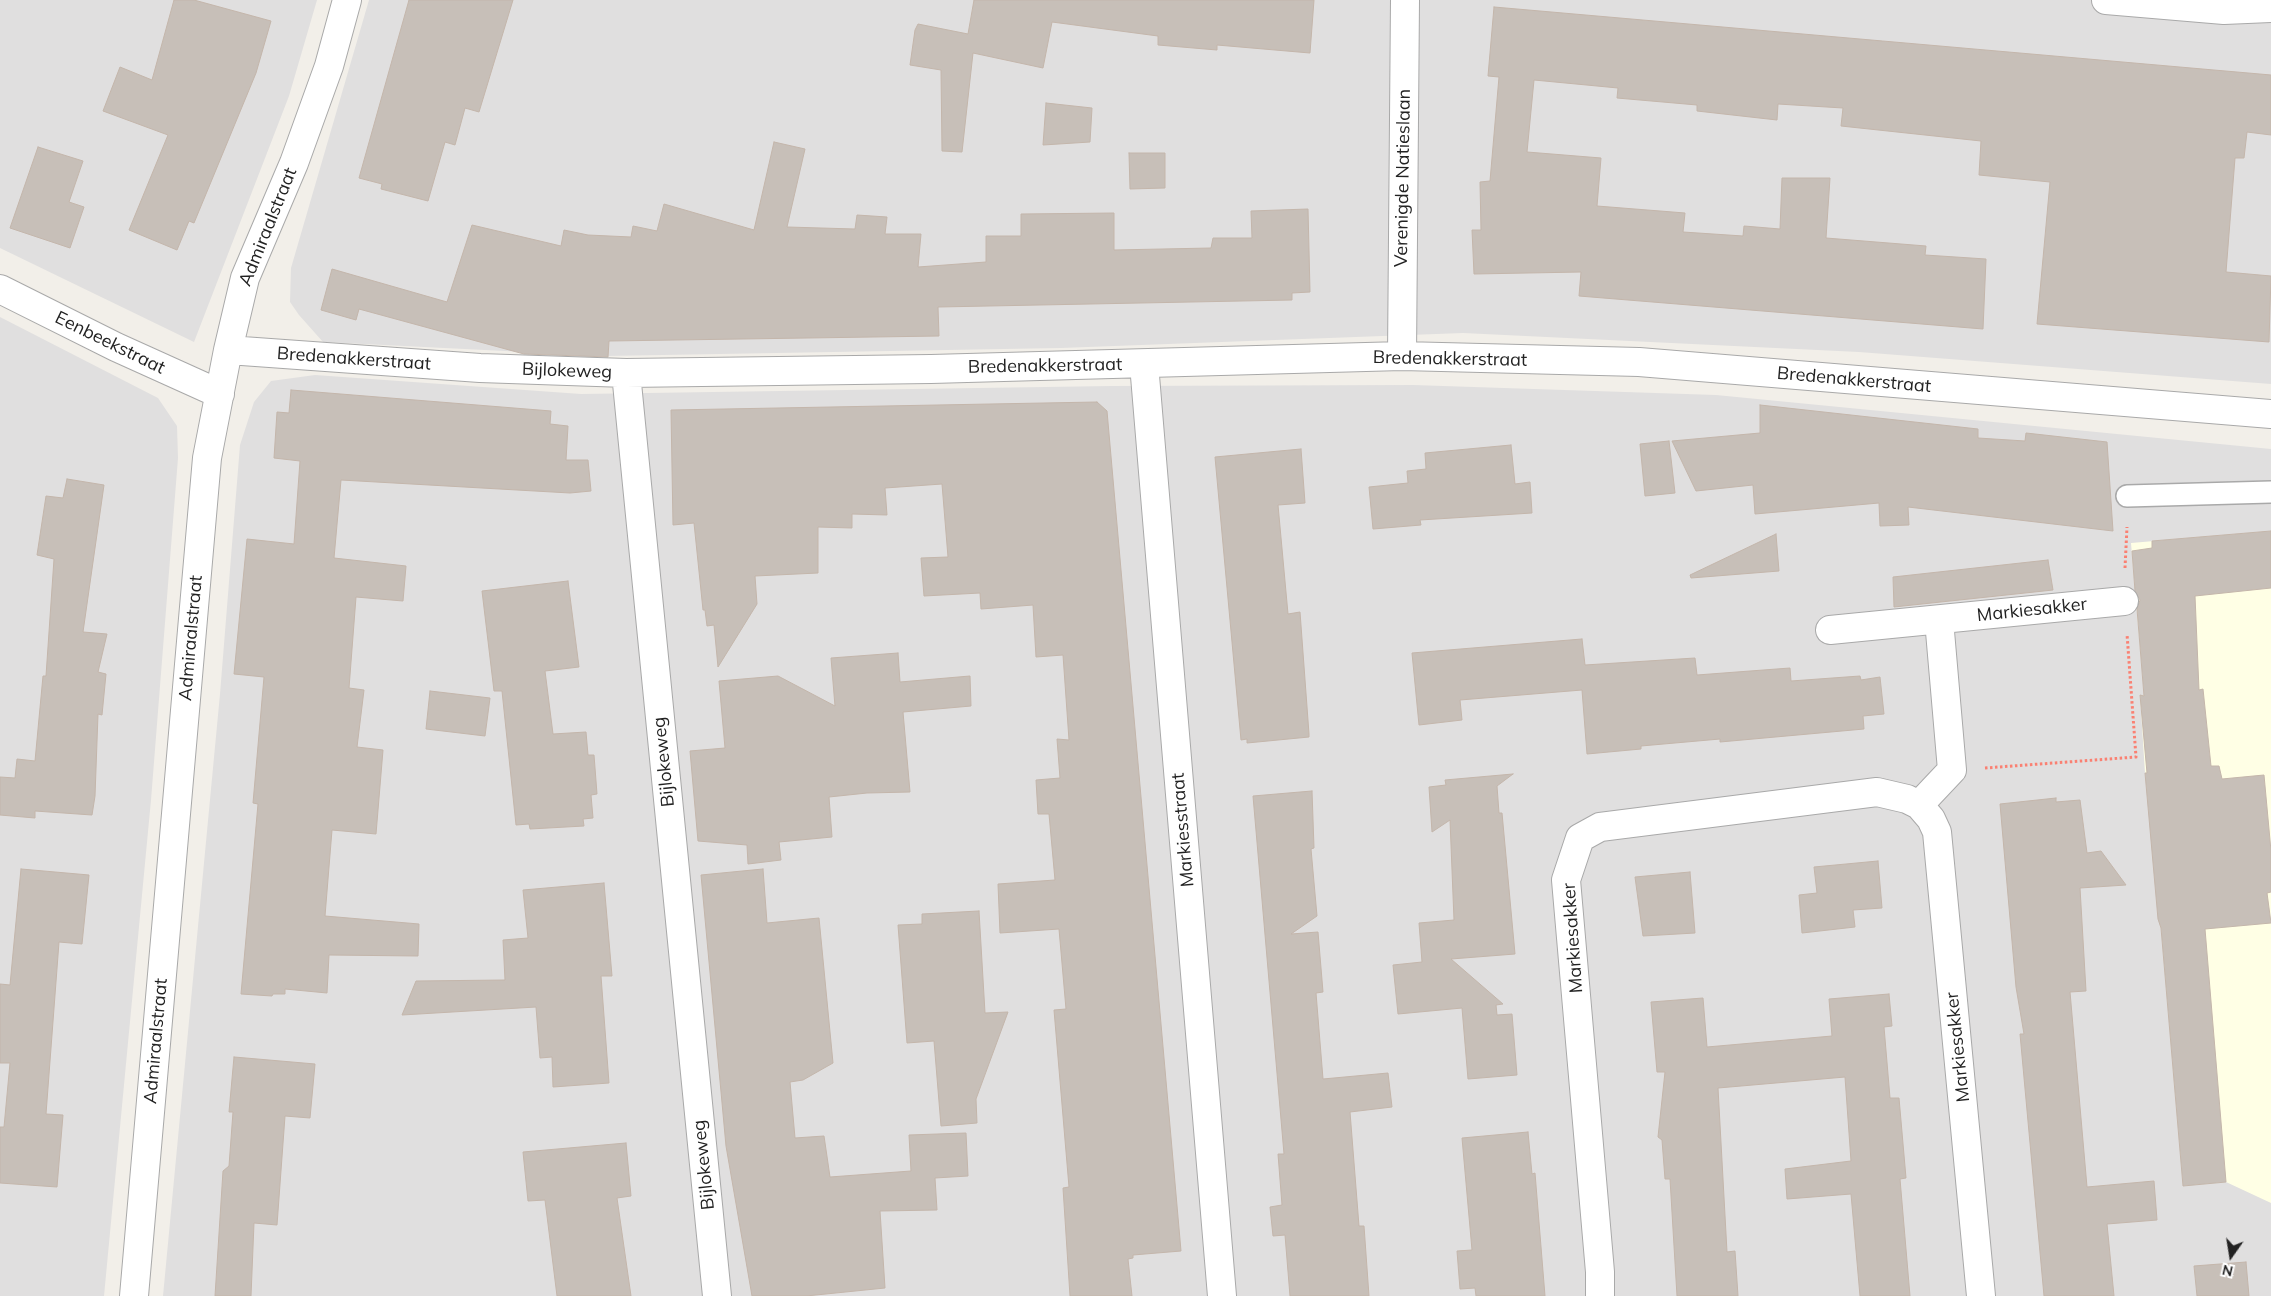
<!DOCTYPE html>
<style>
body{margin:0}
#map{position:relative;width:2271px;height:1296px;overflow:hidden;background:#f2efe9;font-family:Mulish,sans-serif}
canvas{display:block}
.north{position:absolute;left:2206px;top:1231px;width:50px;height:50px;-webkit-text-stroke:4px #fff;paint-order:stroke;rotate:193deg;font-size:14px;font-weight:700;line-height:20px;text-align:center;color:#222}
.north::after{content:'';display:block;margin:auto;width:18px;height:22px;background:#222;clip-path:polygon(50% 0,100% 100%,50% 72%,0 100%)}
</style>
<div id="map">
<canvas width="2271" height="1296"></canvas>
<div class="north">N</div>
</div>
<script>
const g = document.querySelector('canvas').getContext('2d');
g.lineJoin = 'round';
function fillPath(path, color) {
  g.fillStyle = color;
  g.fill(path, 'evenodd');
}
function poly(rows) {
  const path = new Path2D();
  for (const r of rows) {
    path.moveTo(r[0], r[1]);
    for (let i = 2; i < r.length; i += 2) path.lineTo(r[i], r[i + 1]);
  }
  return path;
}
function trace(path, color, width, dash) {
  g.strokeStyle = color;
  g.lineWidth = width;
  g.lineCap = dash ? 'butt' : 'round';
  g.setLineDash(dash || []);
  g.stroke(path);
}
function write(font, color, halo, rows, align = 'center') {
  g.font = font + ' Mulish,sans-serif';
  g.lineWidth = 4.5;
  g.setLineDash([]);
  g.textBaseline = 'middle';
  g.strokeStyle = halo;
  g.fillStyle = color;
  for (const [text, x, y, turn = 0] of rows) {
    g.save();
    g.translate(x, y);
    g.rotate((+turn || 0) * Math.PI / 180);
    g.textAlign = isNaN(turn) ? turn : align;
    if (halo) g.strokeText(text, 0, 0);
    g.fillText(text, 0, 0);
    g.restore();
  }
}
const residential = poly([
 [0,0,317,0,289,96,194,342,0,248],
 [369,0,2271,0,2271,384,1859,352,1463,333,1061,348,606,356,323,342,299,315,290,302,291,268],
 [0,317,158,398,177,426,178,458,151,800,104,1296,0,1296],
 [315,375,581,394,1111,386,1413,385,1716,395,2271,449,2271,1296,163,1296,220,694,240,445,254,402,271,381]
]);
const education = poly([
 [2271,531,2271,1203,2226,1182,2183,1186,2161,928,2145,773,2140,695,2144,695,2131,543]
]);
const building = poly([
 [174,0,194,0,271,21,256,73,194,223,189,221,177,250,129,230,168,135,103,111,120,67,152,80,174,0],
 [409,0,513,0,479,112,465,108,455,145,445,142,428,201,381,189,382,184,359,178,409,0],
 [974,0,1314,0,1310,53,1217,45,1217,50,1158,45,1158,36,1052,22,1043,68,973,53,962,152,942,151,941,70,910,65,915,30,918,24,968,34,974,0],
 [1494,7,2271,75,2271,135,2247,132,2244,158,2235,158,2226,272,2271,276,2269,342,2037,324,2050,182,1979,175,1981,141,1841,126,1843,108,1778,104,1777,120,1697,111,1697,105,1617,98,1618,88,1534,80,1527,152,1601,158,1597,206,1685,213,1683,232,1743,236,1744,226,1780,229,1782,178,1830,178,1826,238,1926,246,1925,255,1986,259,1983,329,1579,296,1581,272,1474,274,1472,230,1481,230,1480,182,1490,181,1499,77,1488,76,1494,7],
 [1046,103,1092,108,1090,142,1043,145,1046,103],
 [774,142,805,149,787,227,855,229,857,215,887,217,885,234,921,234,918,267,986,262,986,236,1021,236,1021,214,1114,213,1114,250,1211,248,1213,238,1252,238,1251,211,1308,209,1310,292,1292,293,1292,300,938,307,939,336,609,341,608,357,524,354,359,309,356,320,321,310,332,269,447,302,472,225,561,246,564,230,588,235,631,237,633,226,657,231,664,204,754,230,774,142],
 [38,147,83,161,69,202,84,207,70,248,10,228,38,147],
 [1129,153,1165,153,1165,188,1130,189,1129,153],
 [291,390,551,411,550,424,568,426,566,460,588,460,591,491,570,493,341,480,334,558,406,566,403,601,356,597,349,688,364,690,357,747,383,750,376,834,332,830,325,916,419,924,418,956,329,955,327,993,285,989,285,994,273,994,272,996,241,994,258,804,253,803,264,677,234,674,247,539,294,544,300,461,274,458,277,412,289,413,291,390],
 [1097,402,1107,411,1181,1251,1133,1255,1133,1258,1128,1259,1132,1296,1070,1296,1063,1188,1069,1187,1054,1010,1066,1009,1059,929,1000,933,998,884,1055,880,1049,814,1038,814,1036,780,1060,778,1057,739,1069,740,1063,655,1036,657,1033,605,981,609,980,593,924,596,921,558,948,557,942,484,885,488,887,515,852,514,852,528,818,527,818,573,755,576,757,604,718,667,714,625,707,626,705,610,703,610,694,523,673,525,671,410,1097,402],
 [1760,405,1978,429,1978,438,2025,441,2026,433,2107,442,2113,531,1908,507,1909,525,1880,526,1879,503,1755,514,1753,485,1696,491,1672,441,1760,433,1760,405],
 [1669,441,1675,493,1645,496,1640,444,1669,441],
 [1511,445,1515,484,1530,482,1532,513,1420,520,1421,525,1373,529,1369,487,1408,483,1407,471,1426,469,1425,453,1511,445],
 [1301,449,1305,503,1278,505,1288,614,1300,612,1309,734,1309,737,1247,743,1247,739,1241,740,1215,457,1301,449],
 [67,479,104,485,83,632,107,634,98,672,106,674,102,715,98,714,95,796,92,815,35,811,35,818,0,815,0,777,15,778,17,759,35,761,43,676,46,676,54,559,37,555,46,496,63,498,67,479],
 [2271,531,2271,588,2195,596,2199,690,2203,689,2211,766,2219,766,2222,779,2264,775,2271,851,2271,892,2267,893,2271,923,2205,929,2226,1182,2183,1186,2161,928,2158,919,2145,773,2147,773,2140,695,2144,696,2137,609,2140,600,2135,591,2132,551,2152,548,2152,541,2271,531],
 [1776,534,1779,571,1691,578,1690,575,1776,534],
 [2048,560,2053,590,1894,607,1893,577,2048,560],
 [568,581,579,667,545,671,553,734,586,732,588,755,594,755,597,794,591,795,593,818,583,819,584,826,530,829,529,824,516,825,502,691,494,691,482,591,568,581],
 [1582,639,1585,665,1695,658,1697,675,1790,668,1791,681,1860,676,1861,680,1880,677,1884,714,1863,716,1864,729,1720,742,1720,739,1641,746,1641,749,1587,754,1582,690,1460,700,1462,720,1419,725,1412,653,1582,639],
 [898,653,900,682,970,676,971,706,903,712,910,792,867,793,829,797,832,837,779,842,781,860,748,864,747,845,698,841,690,751,725,748,719,681,778,676,835,706,831,658,898,653],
 [430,691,490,698,485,736,426,729,430,691],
 [1513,774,1497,786,1499,813,1502,813,1515,954,1451,959,1503,1004,1496,1005,1497,1015,1512,1014,1517,1075,1468,1079,1462,1008,1398,1014,1393,965,1422,962,1419,923,1454,920,1450,820,1432,832,1429,787,1446,785,1445,780,1513,774],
 [1312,791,1314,848,1311,849,1317,916,1291,934,1318,932,1323,992,1316,993,1323,1079,1388,1073,1392,1107,1350,1112,1359,1226,1364,1226,1369,1296,1290,1296,1285,1235,1273,1236,1270,1207,1282,1205,1278,1154,1284,1154,1253,796,1312,791],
 [2056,798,2056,802,2080,800,2087,853,2101,851,2126,885,2080,888,2086,991,2070,992,2087,1187,2154,1181,2157,1220,2107,1224,2114,1296,2044,1296,2020,1034,2024,1034,2016,987,2000,804,2056,798],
 [1878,861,1882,908,1853,910,1855,927,1802,933,1799,895,1817,893,1814,867,1878,861],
 [21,869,89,875,82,944,59,942,46,1114,63,1115,57,1187,0,1183,0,1127,4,1127,10,1063,0,1063,0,984,10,985,21,869],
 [763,869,767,923,819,918,833,1063,803,1080,790,1082,795,1138,824,1136,830,1177,911,1171,909,1135,966,1133,968,1176,935,1178,937,1210,880,1211,885,1288,806,1296,752,1296,726,1146,701,875,763,869],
 [1690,872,1695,933,1643,936,1635,877,1690,872],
 [604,883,612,976,601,976,609,1083,553,1087,552,1057,540,1058,536,1007,402,1015,416,981,505,980,503,940,528,938,523,890,604,883],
 [979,911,985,1013,1008,1012,976,1099,977,1123,941,1126,934,1041,907,1043,898,925,922,924,922,914,979,911],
 [1889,994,1892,1026,1884,1027,1890,1098,1899,1098,1906,1178,1900,1179,1910,1296,1860,1296,1851,1194,1787,1199,1785,1169,1851,1161,1845,1077,1718,1088,1727,1252,1735,1251,1738,1296,1677,1296,1670,1179,1665,1179,1662,1140,1658,1137,1665,1072,1657,1072,1651,1002,1703,998,1707,1047,1832,1036,1829,999,1889,994],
 [234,1057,315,1064,310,1118,285,1116,277,1225,254,1223,251,1296,215,1296,223,1171,229,1166,233,1112,229,1112,234,1057],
 [1528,1132,1532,1174,1535,1173,1545,1296,1476,1296,1475,1288,1460,1289,1457,1251,1472,1250,1462,1138,1528,1132],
 [626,1143,631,1196,617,1198,631,1296,557,1296,545,1200,528,1201,523,1152,626,1143],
 [2246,1262,2249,1296,2197,1296,2194,1266,2246,1262]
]);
const path = poly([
 [2125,568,2127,527],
 [1985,768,2136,757,2127,634]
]);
const lane = poly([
 [2127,496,2271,492]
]);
const street = poly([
 [2106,0,2224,10,2271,8],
 [0,289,116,347,220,394],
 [228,350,480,368,626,373,931,369,1402,356,1639,362,2271,414],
 [1402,356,1405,0],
 [1144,364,1222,1296],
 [626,373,717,1296],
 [1830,630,2124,601],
 [1919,805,1952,770,1939,620],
 [134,1296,207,458,228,350,245,278,294,163,329,66,347,0],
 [1600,1296,1600,1272,1566,880,1580,838,1600,827,1877,792,1907,799,1919,805,1931,819,1937,832,1981,1296]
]);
const streetNames = [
 ["Verenigde Natieslaan",1403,178,-89],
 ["Admiraalstraat",268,227,-68],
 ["Eenbeekstraat",110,343,26],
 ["Bredenakkerstraat",354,359,4],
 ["Bredenakkerstraat",1450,359,1],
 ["Bredenakkerstraat",1045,366,-1],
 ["Bijlokeweg",567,371,2],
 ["Bredenakkerstraat",1854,380,5],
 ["Markiesakker",2032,610,-6],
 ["Admiraalstraat",191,638,-85],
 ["Bijlokeweg",664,762,-96],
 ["Markiesstraat",1183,830,-95],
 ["Markiesakker",1573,938,-94],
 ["Admiraalstraat",156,1041,-85],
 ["Markiesakker",1958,1047,-96],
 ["Bijlokeweg",704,1165,-96]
];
fillPath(residential, '#e0dfdf');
fillPath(education, '#ffffe5');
fillPath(building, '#c7bfb8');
trace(building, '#c4b6ab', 1);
trace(lane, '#a9a9a9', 24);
trace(street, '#a9a9a9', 30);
trace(path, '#fa8072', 3, [2.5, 2.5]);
trace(lane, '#fff', 21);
trace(street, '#fff', 28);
write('18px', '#222', '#fff', streetNames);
</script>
